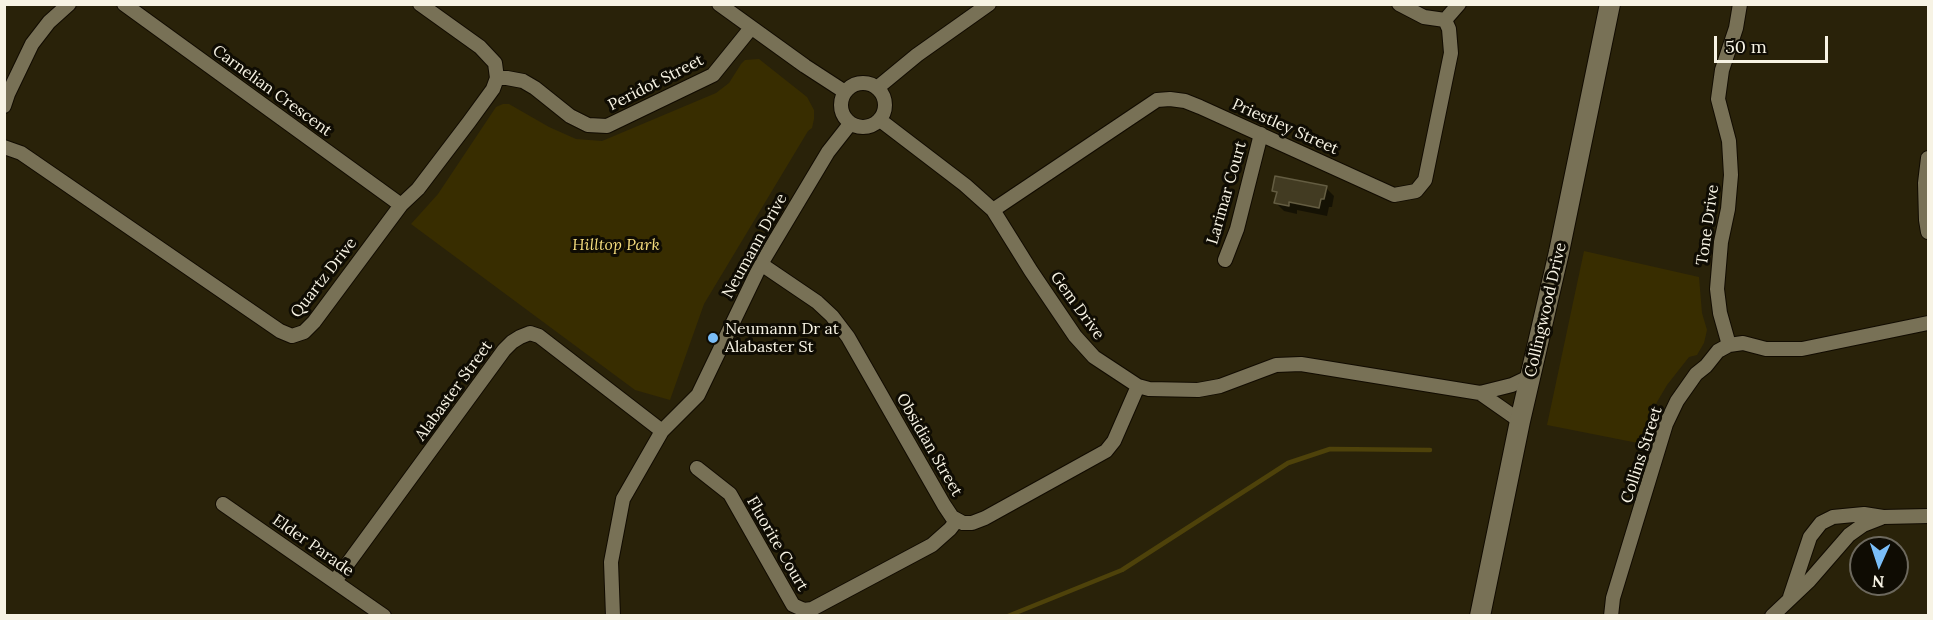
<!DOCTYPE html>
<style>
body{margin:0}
#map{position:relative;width:1933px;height:620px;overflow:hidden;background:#292209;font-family:Lora,serif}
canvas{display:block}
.frame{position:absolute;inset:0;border:6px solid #f7f3e4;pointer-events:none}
.north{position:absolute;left:1849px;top:536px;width:60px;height:60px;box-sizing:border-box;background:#0f0c03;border:2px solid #6c685d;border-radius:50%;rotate:183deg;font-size:16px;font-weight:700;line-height:24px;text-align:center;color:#f7f3e4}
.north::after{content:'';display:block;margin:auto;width:21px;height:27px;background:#7abef8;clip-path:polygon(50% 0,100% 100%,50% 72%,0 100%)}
.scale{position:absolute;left:1714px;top:36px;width:114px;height:27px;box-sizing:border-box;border:3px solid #f7f3e4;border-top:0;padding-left:8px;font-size:18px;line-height:21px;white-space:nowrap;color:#f7f3e4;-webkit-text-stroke:4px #0f0c03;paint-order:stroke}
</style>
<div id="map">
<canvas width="1933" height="620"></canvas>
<div class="frame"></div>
<div class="north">N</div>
<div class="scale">50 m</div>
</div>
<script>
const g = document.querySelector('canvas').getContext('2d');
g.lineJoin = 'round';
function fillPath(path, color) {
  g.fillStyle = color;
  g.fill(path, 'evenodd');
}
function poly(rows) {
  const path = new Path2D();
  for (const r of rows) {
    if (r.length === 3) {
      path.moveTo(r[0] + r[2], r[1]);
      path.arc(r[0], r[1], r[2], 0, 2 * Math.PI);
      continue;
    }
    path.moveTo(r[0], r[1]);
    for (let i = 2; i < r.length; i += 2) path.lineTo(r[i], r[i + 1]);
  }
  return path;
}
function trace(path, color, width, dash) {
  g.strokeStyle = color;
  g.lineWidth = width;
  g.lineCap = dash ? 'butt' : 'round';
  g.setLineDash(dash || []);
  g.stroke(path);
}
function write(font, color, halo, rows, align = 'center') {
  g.font = font + ' Lora,serif';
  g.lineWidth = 6;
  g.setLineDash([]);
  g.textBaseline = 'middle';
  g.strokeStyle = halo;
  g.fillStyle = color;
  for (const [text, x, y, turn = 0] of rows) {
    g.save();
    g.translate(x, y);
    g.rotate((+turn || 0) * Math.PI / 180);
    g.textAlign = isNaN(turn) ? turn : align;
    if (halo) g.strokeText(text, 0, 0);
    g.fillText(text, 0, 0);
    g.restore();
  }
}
const green = poly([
 [759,59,807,97,814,110,814,119,812,128,808,131,704,304,670,400,635,390,411,224,438,194,496,107,503,104,509,104,549,127,576,139,602,141,716,93,729,83,741,64,745,60],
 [1584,251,1699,277,1702,313,1707,330,1704,343,1697,355,1689,357,1667,385,1657,402,1649,421,1643,444,1547,425]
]);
const shadow = poly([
 [1326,188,1334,196,1332,207,1329,207,1327,216,1297,210,1297,214,1284,211,1276,203,1278,194,1274,190]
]);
const stream = poly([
 [1008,616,1122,570,1288,463,1330,449,1430,450]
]);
const building = poly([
 [1275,176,1327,186,1324,199,1321,199,1319,208,1289,202,1289,206,1274,203,1277,192,1272,191,1275,176]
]);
const minor = poly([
 [124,4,401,205],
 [719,4,805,66,845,92],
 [1399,4,1424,17,1445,20,1459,4],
 [497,78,507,78,523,81,535,88,570,116,588,125,607,126,713,75,751,28],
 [863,105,22],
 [877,88,917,55,989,4],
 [4,106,8,94,32,44,49,22,69,4],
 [880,120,965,185,993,210,1031,271,1075,336,1094,357,1138,386,1149,389,1198,390,1220,386,1276,365,1301,364,1480,393,1512,385,1531,376],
 [4,147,21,153,280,331,292,336,304,332,314,322,401,205,418,189,469,122,493,89,497,78,495,63,480,47,420,4],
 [1928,158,1925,183,1926,220,1928,232],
 [993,210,1157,100,1170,99,1185,101,1200,107,1394,195,1416,191,1425,180,1451,53,1449,29,1445,20],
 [1225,260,1237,229,1261,134],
 [761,264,817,302,832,316,848,337,944,505,952,517,963,523,972,523,985,518,1106,451,1114,441,1138,386],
 [1729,345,1720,313,1717,289,1721,242,1728,209,1731,175,1729,141,1718,99,1722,70,1736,28,1740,4],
 [1480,393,1520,421],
 [697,468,730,494,793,605,804,610,812,609,932,545,950,529,957,520],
 [223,504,384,616],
 [335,581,504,350,512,342,520,337,530,333,539,336,662,431],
 [1790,597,1810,537,1821,523,1833,517,1864,514,1883,517,1928,516],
 [613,616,611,562,623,499,662,431,698,395,761,264,828,152,850,124],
 [1611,616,1613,598,1666,424,1677,401,1696,374,1706,366,1718,351,1729,345,1743,343,1766,349,1802,349,1928,323],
 [1772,616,1809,581,1849,535,1863,525,1881,518]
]);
const secondary = poly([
 [1480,616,1520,421,1559,252,1610,4]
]);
const markers = [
 [713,338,6,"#7abef8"]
];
const streetNames = [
 ["Peridot Street",656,83,-27],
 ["Carnelian Crescent",272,91,36],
 ["Priestley Street",1285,127,24],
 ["Larimar Court",1227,193,-74],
 ["Tone Drive",1708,225,-82],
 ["Neumann Drive",755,246,-61],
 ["Quartz Drive",324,278,-52],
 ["Gem Drive",1077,306,54],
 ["Collingwood Drive",1546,310,-77],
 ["Alabaster Street",454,391,-54],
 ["Obsidian Street",929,445,60],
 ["Collins Street",1642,455,-72],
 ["Fluorite Court",777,544,60],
 ["Elder Parade",313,546,35]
];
const parkNames = [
 ["Hilltop Park",616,245]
];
const poiNames = [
 ["Neumann Dr at",725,329],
 ["Alabaster St",725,347]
];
fillPath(green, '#382d00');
fillPath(shadow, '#0007');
trace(stream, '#4e420a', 4.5);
fillPath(building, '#423b22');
trace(building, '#645d42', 1.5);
trace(minor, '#110b00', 16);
trace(secondary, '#110b00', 22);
trace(minor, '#787156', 14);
trace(secondary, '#787156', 20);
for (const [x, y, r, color] of markers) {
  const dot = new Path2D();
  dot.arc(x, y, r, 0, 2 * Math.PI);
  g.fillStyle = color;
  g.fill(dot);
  trace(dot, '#0f0c03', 2);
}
write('16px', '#f7f3e4', '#0f0c03', streetNames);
write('italic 16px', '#f7de7e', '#0f0c03', parkNames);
write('16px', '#f7f3e4', '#0f0c03', poiNames, 'left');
</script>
